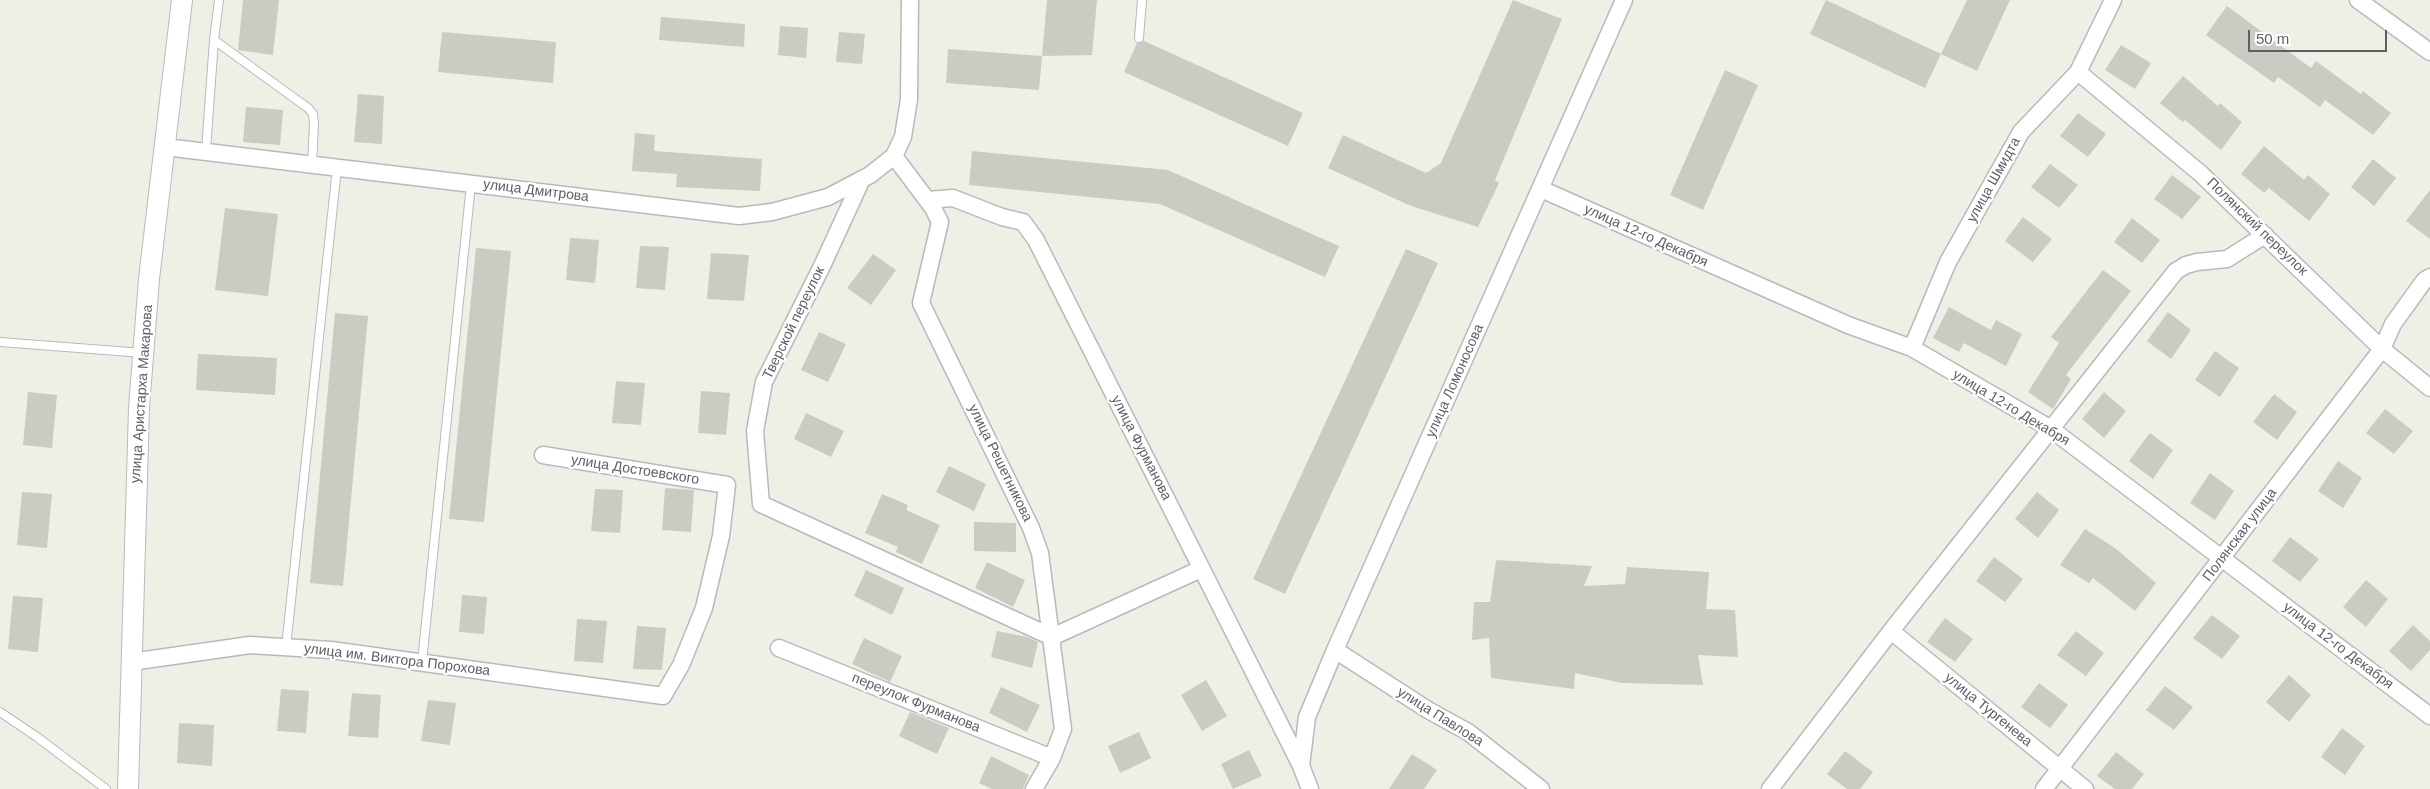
<!DOCTYPE html>
<meta charset="utf-8">
<style>
body{margin:0}
#map{position:relative;width:2430px;height:789px;overflow:hidden;background:#efefe6;font-family:Helvetica,sans-serif}
canvas{display:block}
.scale{position:absolute;left:2248px;top:30px;width:139px;height:22px;box-sizing:border-box;border:2px solid #5d5f66;border-top:0;padding-left:6px;font-size:15px;line-height:18px;white-space:nowrap;color:#5d5f66;-webkit-text-stroke:4px #fff;paint-order:stroke}
</style>
<div id="map">
<canvas width="2430" height="789"></canvas>
<div class="scale">50 m</div>
</div>
<script>
const g = document.querySelector('canvas').getContext('2d');
g.lineJoin = 'round';
function fillPath(path, color) {
  g.fillStyle = color;
  g.fill(path, 'evenodd');
}
function poly(rows) {
  const path = new Path2D();
  for (const r of rows) {
    path.moveTo(r[0], r[1]);
    for (let i = 2; i < r.length; i += 2) path.lineTo(r[i], r[i + 1]);
  }
  return path;
}
function trace(path, color, width, dash) {
  g.strokeStyle = color;
  g.lineWidth = width;
  g.lineCap = dash ? 'butt' : 'round';
  g.setLineDash(dash || []);
  g.stroke(path);
}
function write(font, color, halo, rows, align = 'center') {
  g.font = font + ' Helvetica,sans-serif';
  g.lineWidth = 4.5;
  g.setLineDash([]);
  g.textBaseline = 'middle';
  g.strokeStyle = halo;
  g.fillStyle = color;
  for (const [text, x, y, turn = 0] of rows) {
    g.save();
    g.translate(x, y);
    g.rotate((+turn || 0) * Math.PI / 180);
    g.textAlign = isNaN(turn) ? turn : align;
    if (halo) g.strokeText(text, 0, 0);
    g.fillText(text, 0, 0);
    g.restore();
  }
}
const building = poly([
 [243,0,279,0,273,55,238,50],
 [1047,0,1097,0,1092,55,1042,56],
 [1513,0,1562,19,1495,180,1499,183,1478,227,1411,206,1328,168,1343,135,1426,173,1441,163],
 [1826,0,1941,54,1925,88,1810,34],
 [1967,0,2010,0,1977,71,1941,54],
 [2227,6,2311,68,2316,61,2361,94,2363,91,2391,113,2373,135,2325,100,2320,107,2278,77,2274,83,2206,35],
 [661,17,745,24,744,47,659,40],
 [780,26,808,28,806,58,778,55],
 [442,32,556,42,553,83,438,72],
 [839,32,865,34,862,64,836,62],
 [1144,41,1303,113,1288,146,1124,72,1137,43],
 [2121,45,2151,63,2135,89,2105,70],
 [948,49,1042,56,1039,90,946,83],
 [1725,70,1758,85,1703,210,1670,195],
 [2183,76,2218,106,2220,103,2242,122,2221,150,2185,120,2183,122,2160,103],
 [358,94,384,96,382,144,354,142],
 [246,107,283,110,280,145,243,142],
 [2078,113,2106,134,2088,157,2060,136],
 [635,133,655,135,654,151,762,159,760,191,676,187,677,174,632,171],
 [2264,146,2304,180,2308,175,2330,194,2309,221,2269,188,2264,193,2241,174],
 [972,151,1168,170,1339,246,1325,277,1160,204,969,185],
 [2373,159,2396,178,2374,206,2351,187],
 [2050,164,2078,185,2059,208,2031,187],
 [2172,175,2201,197,2182,219,2154,199],
 [2430,190,2430,239,2406,221],
 [225,208,278,214,268,296,215,290],
 [2023,217,2052,239,2033,262,2005,241],
 [2132,218,2160,240,2142,263,2114,242],
 [570,238,599,240,595,283,566,280],
 [640,246,669,247,665,290,636,288],
 [476,248,511,251,484,522,449,519],
 [1406,249,1438,263,1285,594,1253,579],
 [711,253,749,255,744,301,707,299],
 [873,254,896,270,871,305,847,288],
 [2103,270,2131,291,2066,375,2071,379,2053,409,2028,392,2059,343,2051,337],
 [1949,307,1991,330,1996,320,2022,334,2006,366,1964,343,1959,352,1933,338],
 [2168,312,2191,330,2171,359,2147,341],
 [335,313,368,316,343,586,310,583],
 [819,332,846,344,828,382,801,370],
 [2215,351,2239,368,2220,397,2195,380],
 [198,354,277,358,275,395,196,390],
 [616,381,645,383,641,425,612,423],
 [701,391,730,393,726,435,698,433],
 [28,392,57,395,52,448,23,445],
 [2104,392,2126,411,2104,438,2082,419],
 [2274,394,2297,412,2277,440,2253,422],
 [2385,409,2413,431,2394,454,2366,433],
 [806,413,844,431,831,457,794,439],
 [2150,433,2173,450,2153,479,2129,461],
 [2338,461,2362,478,2343,508,2318,491],
 [949,466,986,484,974,511,936,492],
 [2210,473,2234,491,2215,520,2190,503],
 [665,488,694,490,691,532,662,530],
 [595,489,623,490,620,533,591,531],
 [22,492,52,494,47,548,17,545],
 [2037,492,2059,510,2038,538,2015,519],
 [882,494,908,505,906,510,940,525,922,564,896,552,898,547,865,533],
 [974,522,1016,523,1016,552,974,551],
 [2085,529,2115,548,2156,583,2135,611,2093,578,2089,583,2060,565],
 [2290,537,2319,559,2300,582,2272,561],
 [1994,557,2023,579,2005,602,1976,581],
 [1496,560,1592,566,1584,586,1625,584,1627,567,1709,572,1706,609,1735,610,1738,657,1698,655,1703,685,1622,683,1575,673,1574,689,1491,678,1489,638,1472,640,1474,602,1490,602],
 [987,562,1025,580,1013,607,975,588],
 [866,570,904,588,892,615,854,596],
 [2366,580,2388,599,2366,627,2343,607],
 [462,595,487,597,484,634,459,632],
 [13,596,43,598,38,652,8,649],
 [2212,615,2240,636,2222,659,2193,638],
 [1945,618,1973,639,1955,662,1927,642],
 [577,619,607,621,603,663,574,661],
 [2413,625,2430,641,2430,650,2411,671,2389,651],
 [637,626,666,628,662,670,633,669],
 [997,631,1027,637,1038,642,1032,668,991,657],
 [2076,631,2104,653,2086,676,2057,655],
 [864,638,902,656,890,682,852,664],
 [2289,675,2311,695,2289,722,2266,702],
 [1206,680,1227,716,1202,731,1181,695],
 [2039,683,2068,705,2050,728,2021,707],
 [2165,686,2193,707,2174,730,2146,710],
 [1001,687,1040,705,1027,732,989,713],
 [281,689,309,691,306,733,277,731],
 [352,693,381,695,378,738,348,736],
 [428,700,456,703,450,745,421,741],
 [910,712,949,728,937,754,899,736],
 [179,723,214,725,212,766,177,763],
 [2342,728,2365,746,2345,775,2321,757],
 [1139,732,1151,758,1120,773,1108,746],
 [1249,750,1262,776,1233,789,1221,764],
 [1845,751,1873,772,1860,789,1847,789,1827,774],
 [2116,752,2144,774,2132,789,2115,789,2097,776],
 [1412,754,1437,770,1424,789,1389,789],
 [991,756,1029,775,1023,789,992,789,979,783]
]);
const service = poly([
 [1139,38,1142,0],
 [214,40,308,108,313,114,314,124,312,165],
 [206,150,214,40,219,0],
 [0,342,143,353],
 [286,647,337,168],
 [422,662,471,184],
 [0,712,37,737,106,789]
]);
const minor = poly([
 [2358,0,2430,52],
 [2078,72,2200,173,2382,349,2430,388],
 [165,147,739,216,772,212,828,197,870,175,894,156,903,137,909,99,910,0],
 [894,156,933,208,940,222,921,303,1031,528,1040,553,1063,729,1052,758,1034,789],
 [862,179,822,266,764,382,755,431,761,504,1052,637,1201,569],
 [1541,189,1848,325,1912,348,2051,429,2430,716],
 [927,200,953,198,1002,217,1023,222,1036,240,1301,766,1310,789],
 [1912,348,1948,262,2021,132,2078,72,2113,0],
 [1891,631,2085,789],
 [779,648,1052,758],
 [1335,650,1428,710,1468,732,1541,789],
 [131,662,250,645,331,650,663,696,681,665,704,608,721,536,727,485,543,455],
 [1301,766,1307,717,1335,650,1624,0],
 [1770,789,1891,631,2176,271,2186,265,2197,262,2227,259,2265,235],
 [2044,789,2382,349,2393,324,2424,281,2430,277]
]);
const tertiary = poly([
 [128,789,139,408,149,279,182,0]
]);
const streetNames = [
 ["улица Шмидта",1994,180,-61],
 ["улица Дмитрова",536,191,7],
 ["Полянский переулок",2257,227,44],
 ["улица 12-го Декабря",1646,236,24],
 ["Тверской переулок",794,323,-64],
 ["улица Ломоносова",1455,381,-66],
 ["улица Аристарха Макарова",142,394,-86],
 ["улица 12-го Декабря",2011,408,31],
 ["улица Фурманова",1141,448,63],
 ["улица Решетникова",1000,463,64],
 ["улица Достоевского",635,470,9],
 ["Полянская улица",2240,535,-53],
 ["улица 12-го Декабря",2338,646,37],
 ["улица им. Виктора Порохова",397,660,7],
 ["переулок Фурманова",916,703,22],
 ["улица Тургенева",1988,710,39],
 ["улица Павлова",1440,717,32]
];
fillPath(building, '#cacbc2');
trace(service, '#b8b9bf', 10);
trace(minor, '#b8b9bf', 19);
trace(tertiary, '#b8b9bf', 22);
trace(service, '#fff', 8);
trace(minor, '#fff', 16);
trace(tertiary, '#fff', 20);
write('14px', '#5d5f66', '#fff', streetNames);
</script>
